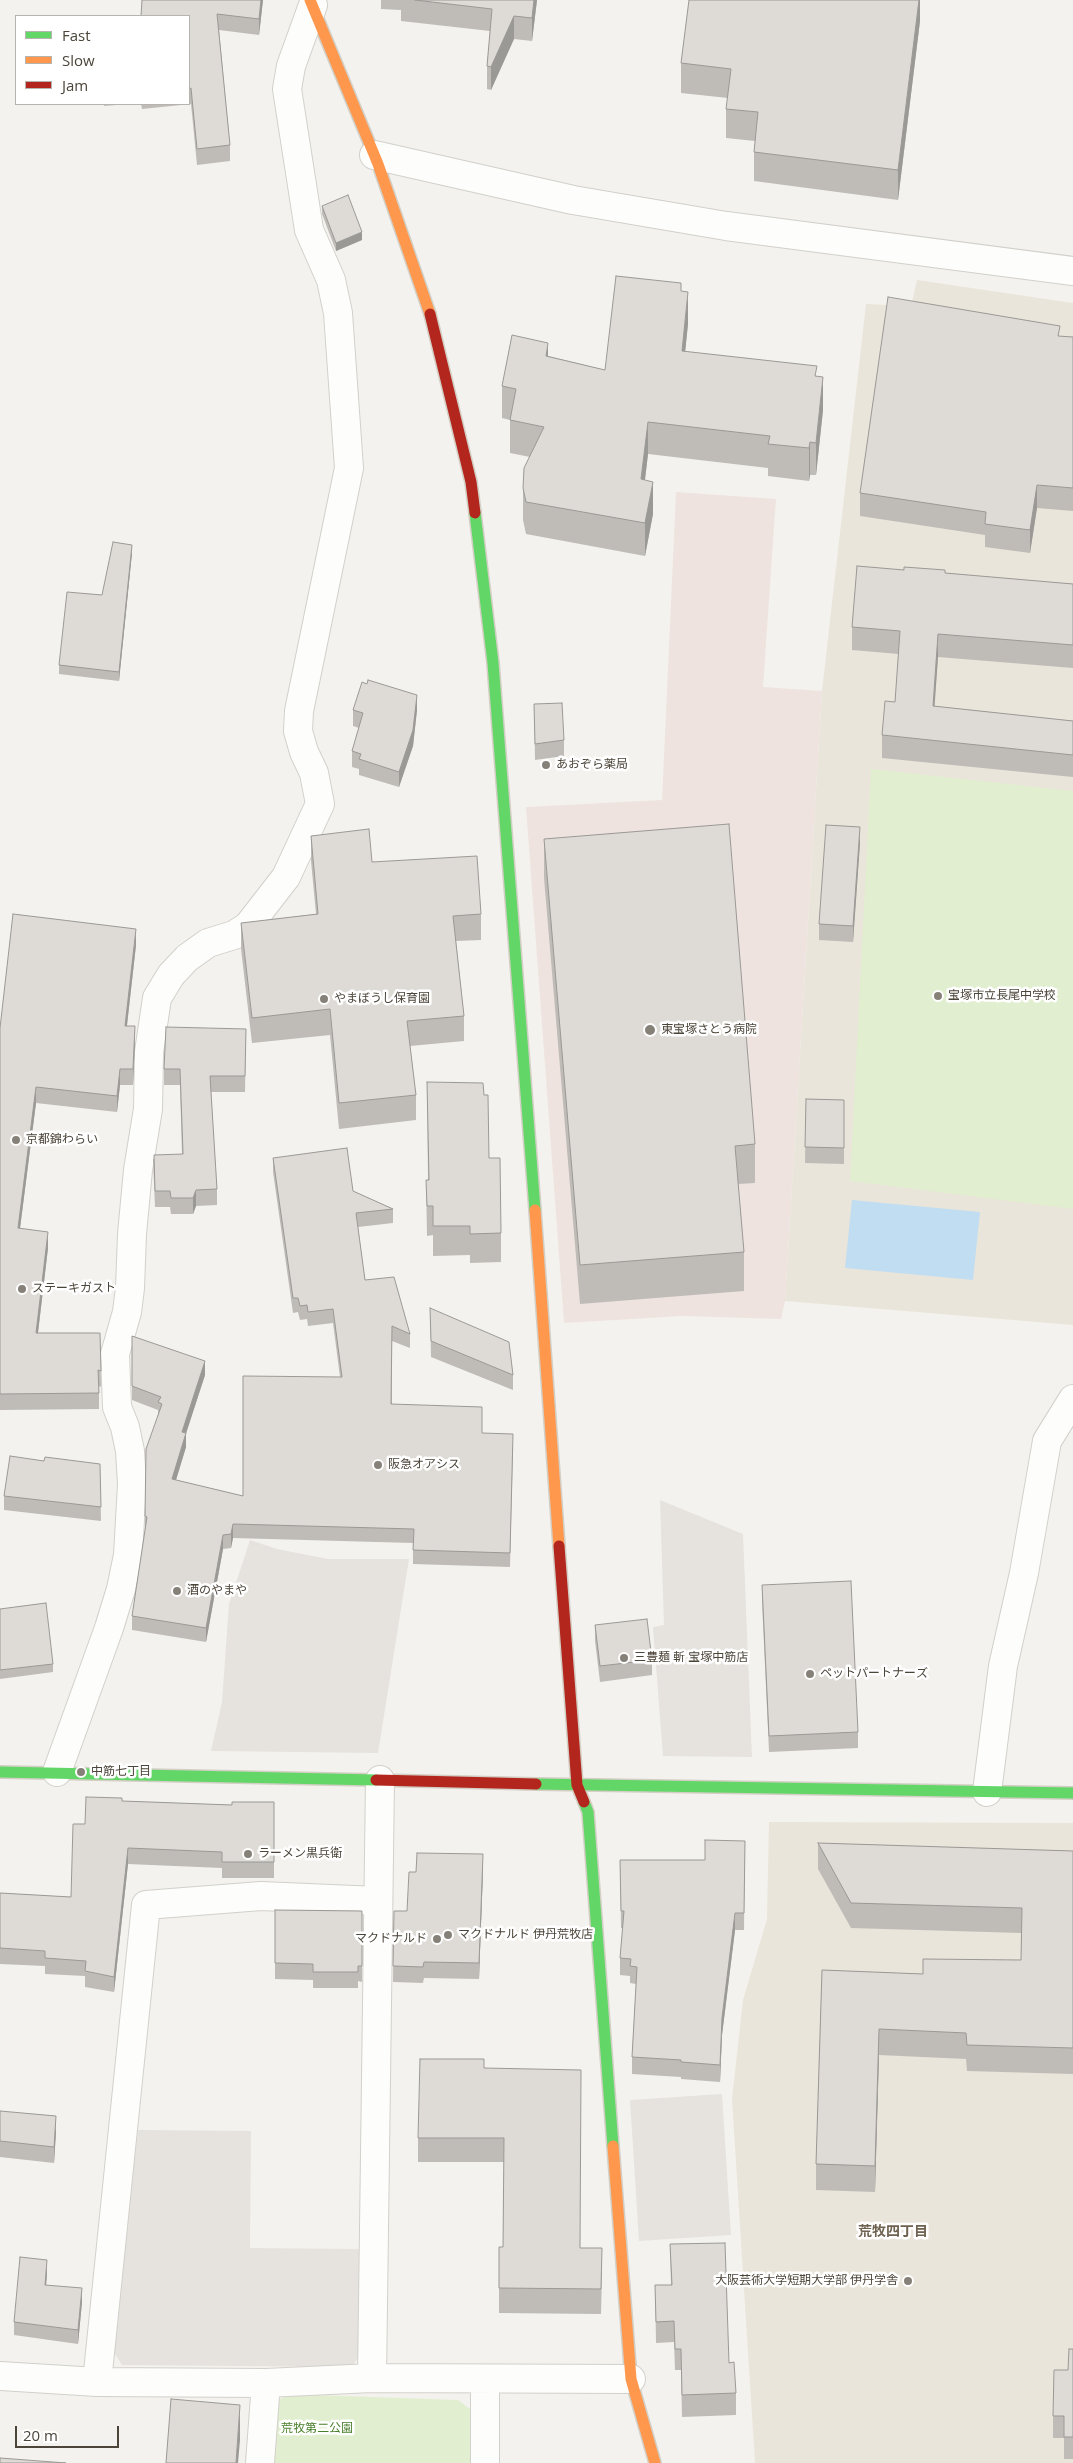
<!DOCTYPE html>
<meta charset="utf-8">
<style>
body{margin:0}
#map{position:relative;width:1073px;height:2463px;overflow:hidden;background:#f4f2ee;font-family:"Open Sans",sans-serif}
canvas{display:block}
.legend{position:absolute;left:15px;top:15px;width:175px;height:90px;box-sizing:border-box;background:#fff;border:1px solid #b7b4b0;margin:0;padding:6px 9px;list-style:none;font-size:15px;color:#4b4439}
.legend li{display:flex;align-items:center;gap:10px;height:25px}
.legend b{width:25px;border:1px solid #b7b4b0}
.scale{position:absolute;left:15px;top:2426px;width:104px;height:22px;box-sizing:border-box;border:2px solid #4b4439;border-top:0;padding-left:6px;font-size:15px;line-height:18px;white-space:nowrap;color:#4b4439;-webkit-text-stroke:4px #fff;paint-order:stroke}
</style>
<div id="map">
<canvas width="1073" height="2463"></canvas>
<ul class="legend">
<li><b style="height:6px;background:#63d668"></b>Fast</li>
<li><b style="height:6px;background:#ff974d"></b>Slow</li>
<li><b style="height:6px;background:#b3261e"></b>Jam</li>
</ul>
<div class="scale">20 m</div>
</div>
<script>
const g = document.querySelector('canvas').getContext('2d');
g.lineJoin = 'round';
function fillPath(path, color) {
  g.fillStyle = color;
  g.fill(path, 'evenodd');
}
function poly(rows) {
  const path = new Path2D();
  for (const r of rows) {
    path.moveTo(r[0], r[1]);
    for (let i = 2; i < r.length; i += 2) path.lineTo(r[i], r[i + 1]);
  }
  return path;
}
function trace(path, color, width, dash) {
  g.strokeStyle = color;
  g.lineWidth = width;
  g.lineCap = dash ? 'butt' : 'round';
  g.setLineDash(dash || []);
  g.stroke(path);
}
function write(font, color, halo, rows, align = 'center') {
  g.font = font + ' "Open Sans","Noto Sans JP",sans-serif';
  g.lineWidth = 5;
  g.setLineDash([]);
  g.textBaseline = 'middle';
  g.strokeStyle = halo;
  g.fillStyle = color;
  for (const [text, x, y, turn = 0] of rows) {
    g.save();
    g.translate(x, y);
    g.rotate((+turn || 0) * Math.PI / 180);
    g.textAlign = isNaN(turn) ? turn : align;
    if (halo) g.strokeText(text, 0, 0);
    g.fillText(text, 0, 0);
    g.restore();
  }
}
const education = poly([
 [917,280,1073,303,1073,1325,785,1301,822,691,866,304,911,306],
 [769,1822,1073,1823,1073,2463,755,2463,732,2099,743,2000,767,1919]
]);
const medical = poly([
 [676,492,776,499,763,687,822,691,785,1301,781,1319,682,1316,564,1323,526,807,662,800]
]);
const green = poly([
 [871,769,1073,791,1073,1209,850,1181],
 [288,2394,458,2400,470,2409,471,2463,271,2463,275,2403]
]);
const parking = poly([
 [660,1500,743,1534,752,1757,663,1756,653,1627,664,1625],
 [250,1540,277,1549,328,1559,409,1559,378,1753,211,1751,222,1702,229,1604],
 [722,2094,731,2235,639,2241,630,2100],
 [138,2130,251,2131,250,2248,364,2249,359,2356,352,2367,122,2365,112,2349]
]);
const water = poly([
 [852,1200,980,1212,973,1280,845,1268]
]);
const street = poly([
 [374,155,573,200,726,226,1073,271],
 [57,1772,109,1628,121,1589,128,1555,132,1484,130,1451,125,1427,117,1407,115,1354,127,1312,130,1288,132,1234,138,1170,148,1109,149,1052,157,998,171,975,187,958,208,943,234,935,248,926,286,877,320,804,314,773,304,752,298,731,299,711,349,468,338,313,331,280,309,230,287,89,291,66,313,5],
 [380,1780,372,2378,631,2379],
 [987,1792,1003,1666,1024,1573,1047,1441,1073,1399],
 [0,2376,97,2382,266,2383,372,2378],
 [485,2379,485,2463],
 [97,2382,146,1905,261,1896,377,1901],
 [260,2463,266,2383]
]);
const fast = poly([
 [475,513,493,663,535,1210],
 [0,1772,376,1780],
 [536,1784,1073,1793],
 [584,1802,588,1812,613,2146]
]);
const slow = poly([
 [310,0,378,164,430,314],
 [535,1210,559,1546],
 [613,2146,631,2379,655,2463]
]);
const jam = poly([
 [430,314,471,482,475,513],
 [559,1546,577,1785,584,1802],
 [376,1780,536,1784]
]);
const wall = poly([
 [142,0,263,0,259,35,219,30,230,145,230,161,197,165,191,104,142,109,141,104,189,104,189,16],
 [381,0,537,0,532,41,514,39,491,90,487,89,487,66,490,31,401,21,401,10,381,9],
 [920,0,920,21,898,200,754,181,754,152,755,141,726,138,726,109,728,98,681,93,681,63],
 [104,104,129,104,104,106],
 [322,206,362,240,336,251,322,214],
 [681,291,688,324,685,351,817,376,823,410,816,475,810,475,809,481,768,476,768,468,648,454,645,480,653,514,645,556,526,534,523,520,523,488,530,457,510,453,510,420,502,418,502,386,548,356,605,370],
 [1060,336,1073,337,1073,511,1037,508,1030,553,985,547,985,535,860,516,860,493],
 [132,553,119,681,59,674,59,665,102,595],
 [945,573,1073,584,1073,668,938,657,934,706,1073,721,1073,777,882,758,882,735,895,702,899,654,852,650,852,627],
 [534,704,564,740,564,756,535,760],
 [353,710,417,710,413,746,399,787,359,775,359,769,352,767,352,751,359,728,353,726],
 [311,836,372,862,481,914,481,940,456,941,464,1016,464,1041,410,1046,416,1095,416,1120,339,1129,330,1035,252,1043,241,949,241,923,316,914,311,861],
 [544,839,755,1144,755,1183,738,1184,744,1252,744,1291,580,1304,544,878],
 [860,843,853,942,819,940,819,924],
 [136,945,127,1026,135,1042,133,1085,120,1085,117,1112,36,1103,20,1228,48,1248,38,1333,100,1333,101,1387,99,1386,99,1409,0,1410,0,1028],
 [246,1029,245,1092,211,1092,217,1189,217,1205,196,1206,193,1214,171,1214,170,1207,155,1207,153,1159,182,1154,180,1085,164,1085,164,1069],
 [427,1082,484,1095,489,1158,501,1233,501,1262,470,1263,470,1255,433,1256,433,1235,427,1236,426,1180,428,1180],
 [806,1099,844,1100,844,1164,805,1163],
 [273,1158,353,1191,393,1209,393,1223,358,1227,365,1280,410,1334,410,1348,392,1341,392,1404,482,1433,513,1448,510,1567,413,1564,413,1543,233,1538,231,1548,223,1549,206,1642,132,1630,132,1616,145,1531,145,1516,158,1414,158,1410,132,1400,132,1336,205,1375,186,1433,186,1447,176,1480,243,1496,340,1377,333,1323,308,1326,307,1319,300,1320,298,1312,293,1313,273,1172],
 [430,1308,513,1375,513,1390,431,1357],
 [44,1461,100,1464,101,1521,4,1510,4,1496],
 [762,1585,858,1732,858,1748,769,1752,762,1601],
 [0,1609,53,1664,53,1672,0,1679],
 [595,1625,652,1660,652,1675,600,1682,595,1641],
 [122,1801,232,1805,274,1802,274,1878,222,1878,222,1868,128,1864,114,1992,85,1987,85,1976,45,1974,45,1966,0,1964,0,1893,71,1897,85,1824],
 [745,1841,744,1930,735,1930,722,2035,720,2082,681,2079,681,2077,632,2074,632,2057,636,1984,630,1983,630,1976,620,1975,620,1958,623,1928,621,1928,620,1860,705,1860],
 [818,1843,1073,1851,1073,2074,967,2071,966,2059,879,2055,875,2192,816,2190,816,2164,822,1970,923,1974,1021,1960,1021,1933,851,1928,818,1869],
 [483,1870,479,1979,424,1978,423,1983,393,1982,394,1911,407,1911,416,1872],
 [275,1910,362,1911,362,1982,358,1981,358,1988,313,1988,313,1980,275,1979],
 [484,2068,580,2248,602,2273,601,2314,499,2313,499,2247,503,2247,504,2162,418,2162,418,2138],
 [0,2111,56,2132,54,2163,0,2157],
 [670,2244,729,2363,736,2393,736,2415,682,2417,681,2370,675,2370,674,2342,656,2343,655,2285,671,2285],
 [47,2274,46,2285,82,2302,78,2344,14,2335,14,2322],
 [1073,2349,1073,2459,1064,2459,1064,2438,1053,2438,1053,2416,1068,2370]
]);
const shadedWall = poly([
 [261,0,263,0,259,35,259,19],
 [534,0,537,0,532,41,532,18],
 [919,0,920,0,920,21,898,200,898,170],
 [514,16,514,39,491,90,491,67],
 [362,232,362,240,336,251,336,243],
 [688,292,688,324,682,383,682,351],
 [548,343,548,375,546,356],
 [823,377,823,410,816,475,816,443],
 [648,422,648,454,641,512,641,479],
 [810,442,810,475,809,481,809,448],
 [653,482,653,514,645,556,645,523],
 [1037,485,1037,508,1030,553,1030,530],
 [132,545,132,553,119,681,119,672],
 [938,634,938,657,933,729,933,706],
 [417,695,417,710,413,746,399,787,399,772],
 [860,827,860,843,853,942,853,926],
 [136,929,136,945,125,1042,125,1026],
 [135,1026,135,1042,133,1085,133,1069],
 [120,1069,120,1085,117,1112,117,1096],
 [36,1087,36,1103,18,1244,18,1228],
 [196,1190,196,1206,193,1214,193,1198],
 [48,1232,48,1248,36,1349,36,1333],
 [205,1361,205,1375,182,1446,182,1432],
 [186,1433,186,1447,172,1493,172,1479],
 [233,1524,233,1538,231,1548,231,1534],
 [223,1535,223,1549,206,1642,206,1628],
 [128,1848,128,1864,114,1992,114,1977],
 [483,1854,483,1870,479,1979,479,1963],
 [735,1913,735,1930,722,2035,720,2082,720,2065,722,2018],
 [879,2029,879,2055,875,2192,875,2166],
 [56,2116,56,2132,54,2163,54,2147],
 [47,2260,47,2274,45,2299,45,2285],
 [82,2288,82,2302,78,2344,78,2330],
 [240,2405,240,2440,238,2463,236,2463]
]);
const building = poly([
 [142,0,261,0,259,19,217,14,230,145,197,149,191,88,189,89,189,16,141,16,142,0],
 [415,0,534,0,532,18,514,16,491,67,487,66,492,9,415,0],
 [689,0,919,0,898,170,754,152,758,112,726,109,731,69,681,63,689,0],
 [348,195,362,232,336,243,322,206,348,195],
 [616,276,681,283,681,291,688,292,682,351,817,366,815,376,823,377,816,443,810,442,809,448,768,444,770,436,648,422,641,479,653,482,645,523,526,502,523,488,524,468,544,427,510,420,516,389,502,386,512,335,548,343,546,356,605,370,616,276],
 [888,297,1060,326,1058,336,1073,337,1073,488,1037,485,1030,530,985,524,986,512,860,493,888,297],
 [113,542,132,545,119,672,59,665,67,592,102,595,113,542],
 [857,566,904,570,904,567,945,570,945,573,1073,584,1073,645,938,634,933,706,1073,721,1073,755,882,735,885,701,895,702,900,631,852,627,857,566],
 [368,680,417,695,413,730,399,772,359,759,361,754,352,751,363,713,353,710,362,682,367,684,368,680],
 [562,703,564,740,535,744,534,704,562,703],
 [729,824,755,1144,735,1146,744,1252,580,1265,544,839,729,824],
 [826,825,860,827,853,926,819,924,826,825],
 [369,829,372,862,477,856,481,914,453,916,464,1016,407,1021,416,1095,339,1103,330,1009,252,1018,241,923,318,914,311,836,369,829],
 [13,914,136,929,125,1026,135,1026,133,1069,120,1069,117,1096,36,1087,18,1228,48,1232,36,1333,100,1333,101,1371,98,1370,99,1393,0,1394,0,1028,13,914],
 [166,1027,246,1029,245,1076,210,1076,217,1189,196,1190,193,1198,171,1198,170,1191,155,1191,154,1155,183,1154,180,1069,164,1069,166,1027],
 [427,1082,483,1083,484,1095,488,1095,489,1158,500,1158,501,1233,470,1234,470,1226,433,1226,433,1206,427,1206,426,1180,429,1180,427,1082],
 [806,1099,844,1100,844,1148,805,1147,806,1099],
 [347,1148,353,1191,393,1209,356,1213,365,1280,394,1277,410,1334,392,1326,391,1404,482,1407,482,1433,513,1434,510,1553,413,1550,414,1529,233,1524,231,1534,223,1535,206,1628,132,1616,147,1517,145,1516,146,1449,162,1404,158,1402,161,1397,132,1386,132,1336,205,1361,182,1432,186,1433,172,1479,243,1496,243,1376,342,1377,333,1309,308,1312,307,1305,300,1306,298,1298,293,1298,273,1158,347,1148],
 [430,1308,509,1342,513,1375,431,1341,430,1308],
 [10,1456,44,1461,45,1457,100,1464,101,1507,4,1496,10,1456],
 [851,1581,858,1732,769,1736,762,1585,851,1581],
 [46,1603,53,1664,0,1670,0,1609,46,1603],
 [647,1619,652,1660,600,1666,595,1625,647,1619],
 [86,1797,122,1798,122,1801,232,1805,232,1802,274,1802,274,1862,222,1862,222,1852,128,1848,114,1977,85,1971,86,1961,45,1958,45,1951,0,1948,0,1893,71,1897,73,1824,85,1824,86,1797],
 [705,1840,745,1841,744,1913,735,1913,722,2018,720,2065,681,2062,681,2060,632,2057,637,1967,630,1966,631,1959,620,1958,624,1911,621,1911,620,1860,705,1860,705,1840],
 [818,1843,1073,1851,1073,2048,967,2045,966,2033,879,2029,875,2166,816,2164,822,1970,923,1974,923,1959,1021,1960,1022,1908,851,1903,818,1843],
 [417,1853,483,1854,479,1963,424,1962,423,1967,393,1966,394,1911,407,1911,409,1872,416,1872,417,1853],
 [275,1910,362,1911,362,1966,358,1966,358,1972,313,1972,313,1964,275,1963,275,1910],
 [420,2059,484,2059,484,2068,581,2070,580,2248,602,2248,601,2289,499,2288,499,2247,503,2247,504,2138,418,2138,420,2059],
 [0,2111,56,2116,54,2147,0,2141,0,2111],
 [725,2243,729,2363,734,2362,736,2393,682,2395,681,2349,675,2349,674,2321,656,2322,655,2285,672,2285,670,2244,725,2243],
 [20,2257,47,2260,45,2285,82,2288,78,2330,14,2322,20,2257],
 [1069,2349,1073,2349,1073,2437,1064,2437,1064,2416,1053,2416,1054,2370,1068,2370,1069,2349],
 [171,2399,240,2405,236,2463,166,2463,171,2399],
 [0,2458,66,2463,0,2463,0,2458]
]);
const markers = [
 [546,765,5,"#868178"],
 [938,996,5,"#868178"],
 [324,999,5,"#868178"],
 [650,1030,6,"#868178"],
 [16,1140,5,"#868178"],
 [22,1289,5,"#868178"],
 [378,1465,5,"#868178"],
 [177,1591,5,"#868178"],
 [624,1658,5,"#868178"],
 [810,1674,5,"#868178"],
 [81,1772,5,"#868178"],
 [248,1854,5,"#868178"],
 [448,1935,5,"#868178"],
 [437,1939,5,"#868178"],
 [908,2281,5,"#868178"]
];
const poiNames = [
 ["あおぞら薬局",556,765],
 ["宝塚市立長尾中学校",948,996],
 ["やまぼうし保育園",334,999],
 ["東宝塚さとう病院",661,1030],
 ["京都錦わらい",26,1140],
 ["ステーキガスト",32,1289],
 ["阪急オアシス",388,1465],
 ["酒のやまや",187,1591],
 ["三豊麺 斬 宝塚中筋店",634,1658],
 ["ペットパートナーズ",820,1674],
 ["中筋七丁目",91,1772],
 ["ラーメン黒兵衛",258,1854],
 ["マクドナルド 伊丹荒牧店",458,1935],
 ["マクドナルド",427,1939,"right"],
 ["大阪芸術大学短期大学部 伊丹学舎",898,2281,"right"]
];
const parkNames = [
 ["荒牧第二公園",317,2429]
];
const neighbourhoodNames = [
 ["荒牧四丁目",893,2232]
];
fillPath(education, '#eae5da');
fillPath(medical, '#eee3df');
fillPath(green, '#e1eecf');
fillPath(parking, '#e6e3df');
fillPath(water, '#c0ddf1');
trace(street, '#d2d0cb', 30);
trace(fast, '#d3cfc5', 14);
trace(slow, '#d3cfc5', 14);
trace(jam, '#d3cfc5', 14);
trace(street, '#fdfdfc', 28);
trace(fast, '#63d668', 11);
trace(slow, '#ff974d', 11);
trace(jam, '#b3261e', 11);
fillPath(wall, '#bfbcb8');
fillPath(shadedWall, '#9b9996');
fillPath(building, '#dedbd6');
trace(building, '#9b9996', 1);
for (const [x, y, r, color] of markers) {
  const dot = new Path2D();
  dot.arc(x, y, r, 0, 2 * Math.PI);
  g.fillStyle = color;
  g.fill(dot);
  trace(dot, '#fff', 2);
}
write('12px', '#4b4439', '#fff', poiNames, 'left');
write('12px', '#4a7f2a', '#fff', parkNames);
write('bold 14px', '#6e6250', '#fff', neighbourhoodNames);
</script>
